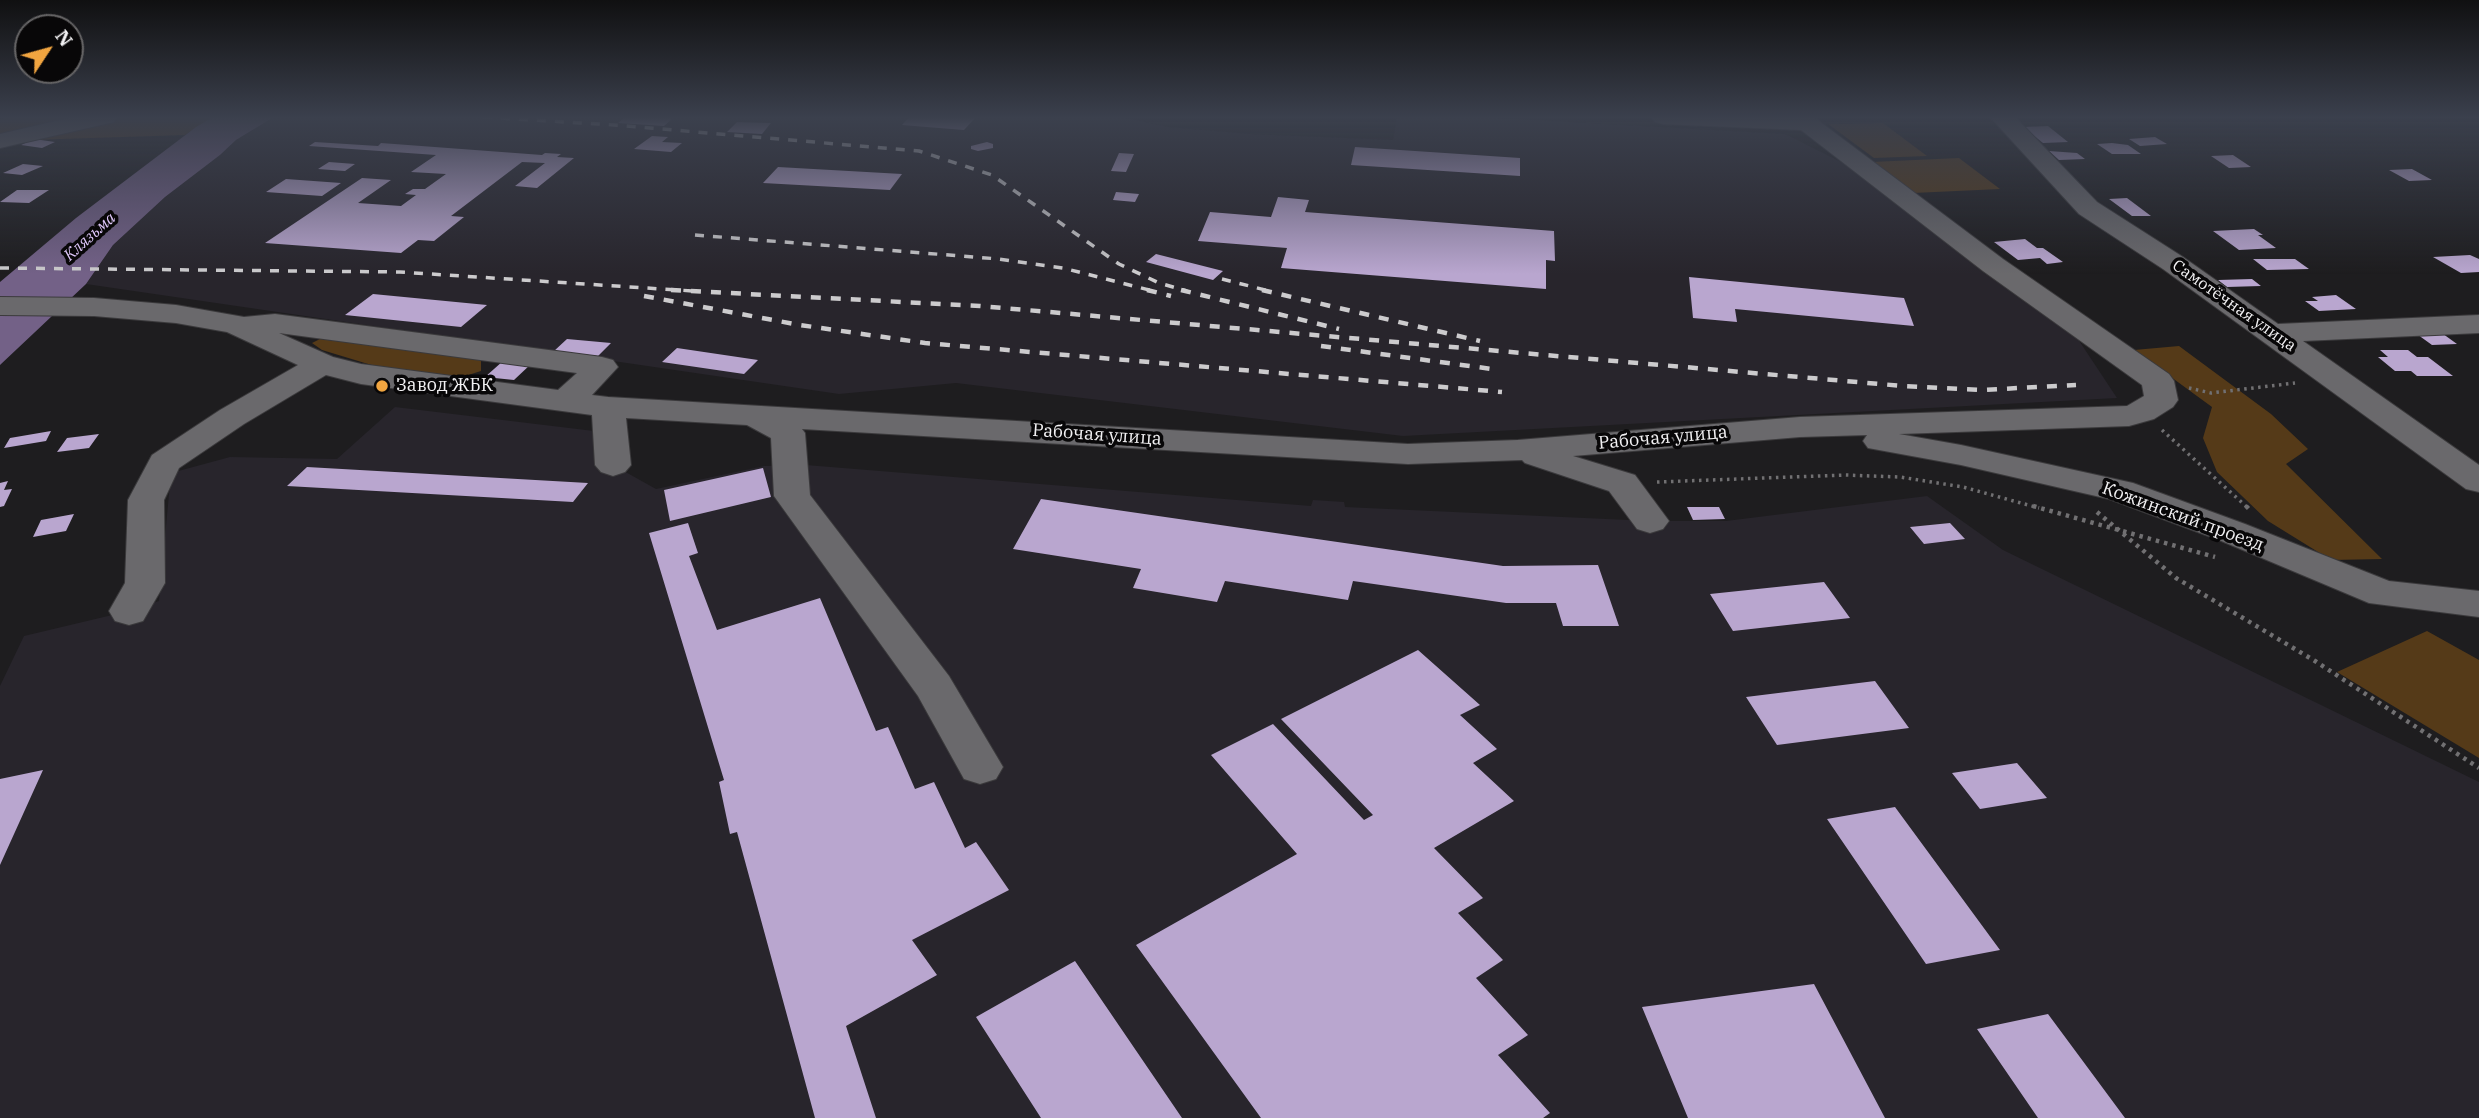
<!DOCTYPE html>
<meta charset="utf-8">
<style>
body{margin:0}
#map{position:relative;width:2479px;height:1118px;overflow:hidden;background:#1e1d1f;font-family:"IBM Plex Serif",serif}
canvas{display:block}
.north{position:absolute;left:14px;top:14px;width:70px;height:70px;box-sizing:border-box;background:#080708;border:2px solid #666566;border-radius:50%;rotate:54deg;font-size:19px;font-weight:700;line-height:28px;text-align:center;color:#f2f1f3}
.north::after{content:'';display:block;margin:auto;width:24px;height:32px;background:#f1a540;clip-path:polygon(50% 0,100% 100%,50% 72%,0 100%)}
</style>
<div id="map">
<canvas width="2479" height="1118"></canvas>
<div class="north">N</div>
</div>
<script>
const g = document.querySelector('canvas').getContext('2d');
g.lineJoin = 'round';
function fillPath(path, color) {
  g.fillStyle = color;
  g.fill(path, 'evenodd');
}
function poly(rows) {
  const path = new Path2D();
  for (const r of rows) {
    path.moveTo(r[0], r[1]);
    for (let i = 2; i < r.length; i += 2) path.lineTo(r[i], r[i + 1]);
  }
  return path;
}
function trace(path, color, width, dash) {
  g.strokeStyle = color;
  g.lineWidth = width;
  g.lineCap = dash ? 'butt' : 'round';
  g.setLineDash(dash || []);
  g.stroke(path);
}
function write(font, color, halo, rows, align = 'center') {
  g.font = font + ' "IBM Plex Serif",serif';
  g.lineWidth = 7;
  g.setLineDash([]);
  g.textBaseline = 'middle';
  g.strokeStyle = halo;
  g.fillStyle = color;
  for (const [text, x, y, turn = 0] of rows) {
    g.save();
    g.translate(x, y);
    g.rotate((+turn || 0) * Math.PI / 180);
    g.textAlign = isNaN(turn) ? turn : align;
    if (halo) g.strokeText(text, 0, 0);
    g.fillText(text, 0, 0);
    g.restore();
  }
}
const built = poly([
 [274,117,1121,117,1168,127,1250,134,1393,140,1397,117,1478,117,1785,134,1861,172,2072,330,2117,398,1403,436,956,383,839,394,86,284,113,245,165,197,220,155,236,140],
 [395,407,594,431,613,465,656,489,764,466,806,465,1311,506,1313,500,1344,502,1345,507,1650,521,1726,521,1927,496,2003,550,2479,782,2479,1118,0,1118,0,686,24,636,129,611,159,601,171,473,230,457,337,459]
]);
const green = poly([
 [7,117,213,117,185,135,0,141,0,120],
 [1883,123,1927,156,1874,158,1828,124],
 [1959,158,2000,189,1913,193,1871,162],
 [320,339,481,359,481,371,462,377,378,367,322,350,312,343],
 [2179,346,2271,414,2308,449,2286,464,2382,559,2331,560,2268,521,2217,472,2203,438,2212,407,2134,350],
 [2427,631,2479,660,2479,758,2337,672]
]);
const water = poly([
 [213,117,274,117,236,140,220,155,165,197,113,245,86,284,0,365,0,282,76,218,196,127]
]);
const building = poly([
 [625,117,661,117,672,119,664,126,618,123],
 [909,117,976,117,964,130,902,125],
 [737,122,771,123,762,134,727,132],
 [2048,126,2068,142,2043,143,2023,127],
 [652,136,668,137,662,142,682,143,671,152,634,149],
 [2155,137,2167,144,2140,146,2129,139],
 [34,139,55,142,42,148,21,145],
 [315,142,378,146,381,143,542,155,545,153,561,154,557,157,574,158,537,188,515,186,545,163,522,162,451,216,464,217,434,241,418,240,401,253,265,243,362,178,391,180,358,203,401,206,416,195,405,194,413,189,425,189,446,174,411,172,436,155,309,146],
 [987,142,993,144,993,148,978,151,971,149,971,146],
 [2112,143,2128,145,2141,154,2112,154,2097,144],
 [1355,147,1520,158,1520,176,1351,165],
 [2049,151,2077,153,2085,159,2059,160],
 [1119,153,1134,154,1126,172,1111,171],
 [2233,155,2251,167,2229,168,2211,156],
 [329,162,355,164,345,171,318,169],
 [23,164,43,166,22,175,3,173],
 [778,167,902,174,890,190,763,183],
 [2412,169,2432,180,2409,181,2389,170],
 [286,179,341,183,322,196,266,192],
 [17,190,49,190,29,203,0,202],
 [1116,192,1139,194,1135,202,1113,200],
 [1278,197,1309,200,1305,212,1554,231,1555,261,1546,260,1546,289,1281,268,1287,248,1198,241,1210,212,1271,217],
 [2127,198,2151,216,2132,216,2109,199],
 [2254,229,2263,235,2258,235,2276,248,2239,250,2213,231],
 [2025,239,2037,248,2043,248,2063,262,2047,264,2040,258,2018,260,1994,242],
 [1156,254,1223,271,1213,280,1146,262],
 [2470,255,2479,259,2479,272,2461,273,2433,257],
 [2253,259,2295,259,2309,269,2267,270],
 [1689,277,1904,298,1914,326,1735,309,1737,322,1693,318],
 [2252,279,2261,286,2227,287,2218,280],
 [373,294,487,305,461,327,345,315],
 [2336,295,2356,309,2319,311,2305,301,2318,301,2312,297],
 [2439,331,2457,344,2432,345,2414,332],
 [567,339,611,343,598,356,554,351],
 [677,348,758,360,744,374,662,362],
 [2380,350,2408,350,2417,357,2428,357,2453,376,2417,376,2411,371,2395,371,2378,357,2388,357],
 [503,361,531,364,514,380,485,377],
 [51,431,46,441,4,448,10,438],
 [99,434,89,448,57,452,67,438],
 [307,467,588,483,573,502,287,486],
 [763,468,771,497,670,521,664,490],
 [8,481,4,490,12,489,4,506,0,507,0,483],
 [1041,499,1503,566,1598,565,1619,626,1563,626,1556,603,1506,603,1353,581,1348,600,1225,581,1217,602,1133,588,1141,569,1013,549],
 [1687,507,1719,507,1725,519,1693,520],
 [74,514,66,531,33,537,41,520],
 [688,523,698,553,689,556,717,630,820,598,876,731,888,727,915,789,934,782,965,848,976,842,1009,890,912,940,937,975,846,1026,876,1118,815,1118,737,832,730,834,719,782,724,780,649,533],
 [1950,523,1965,539,1924,544,1910,527],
 [1824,582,1850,618,1733,631,1710,594],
 [1418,650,1480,705,1460,715,1497,749,1473,763,1514,801,1434,848,1483,898,1458,913,1503,960,1476,978,1528,1035,1498,1055,1550,1113,1543,1118,1261,1118,1136,945,1297,854,1211,755,1273,724,1364,820,1373,815,1281,719],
 [1875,681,1909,728,1777,745,1746,697],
 [2017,763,2047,798,1980,809,1952,773],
 [43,770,0,865,0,779],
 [1895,807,2000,950,1926,964,1827,819],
 [1075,961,1182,1118,1041,1118,976,1017],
 [1814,984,1885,1118,1688,1118,1642,1007],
 [2048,1014,2125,1118,2038,1118,1977,1029]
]);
const pathFar1 = poly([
 [2189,388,2211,393,2295,383],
 [2162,430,2248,508],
 [1657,482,1845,475,1900,477,1963,487,2039,508]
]);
const path = poly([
 [2033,506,2215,557],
 [2246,506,2249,509],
 [2097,512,2176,578,2315,661,2479,768]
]);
const minor = poly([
 [73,117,117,117,114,122,0,148,0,134,73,117],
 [1652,117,1815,118,2003,259,2169,374,2174,381,2178,400,2173,407,2154,419,2129,426,1899,434,1961,445,2133,483,2245,524,2389,581,2479,591,2479,617,2369,603,2219,540,2109,499,1961,465,1868,448,1863,441,1867,435,1800,437,1573,456,1635,475,1669,521,1663,529,1650,533,1637,529,1609,491,1525,463,1522,460,1408,464,802,429,805,433,810,495,949,676,1003,767,996,779,980,784,964,779,918,696,774,496,771,438,747,425,626,418,631,465,625,472,613,476,601,472,595,465,592,415,361,384,326,375,244,424,179,468,164,500,165,583,143,621,129,625,115,621,109,611,125,583,128,500,152,455,220,410,298,365,227,332,176,323,94,316,0,315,0,297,94,298,176,305,244,317,275,314,602,357,613,360,618,367,592,395,608,397,1408,444,1518,440,1800,417,2127,406,2144,396,2142,385,1983,271,1801,130,1663,124,1655,122,1652,117],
 [279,333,577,373,558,390,361,364,333,357,279,333],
 [1990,117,2015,117,2097,202,2183,257,2278,324,2479,315,2479,333,2303,341,2479,465,2479,492,2466,489,2163,269,2079,214,1990,117]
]);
const railFar1 = poly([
 [483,117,615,125,919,151,992,175,1119,264,1159,283,1187,291],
 [695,235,999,259,1063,268,1153,291],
 [0,268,400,272,693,291],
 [1222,279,1269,291]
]);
const rail = poly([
 [671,290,980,306,1903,386,1981,390,2076,385],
 [1147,290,1171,296],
 [1181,290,1339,329],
 [1262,290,1480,341],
 [644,296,800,325,925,343,1502,392],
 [1321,346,1492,369]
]);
const markers = [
 [382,386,7,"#f1a540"]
];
const farWaternames = [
 ["Клязьма",90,237,-42]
];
const farStreetnames = [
 ["Самотёчная улица",2234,306,35]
];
const poiNames = [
 ["Завод ЖБК",396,386]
];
const streetNames = [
 ["Рабочая улица",1097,435,4],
 ["Рабочая улица",1663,438,-5],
 ["Кожинский проезд",2183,517,20]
];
fillPath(built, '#28252c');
fillPath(green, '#553a18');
fillPath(water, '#736187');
fillPath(building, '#b9a6cf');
trace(minor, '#3b3a3c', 2);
trace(pathFar1, '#717072', 3.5, [2.5, 4.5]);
trace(path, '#717072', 4.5, [3.5, 5]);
fillPath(minor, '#6a696c');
trace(railFar1, '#cccbcd', 3.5, [9, 9]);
trace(rail, '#cccbcd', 4.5, [10, 10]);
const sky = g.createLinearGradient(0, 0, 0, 274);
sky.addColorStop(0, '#101011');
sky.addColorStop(0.43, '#3b404d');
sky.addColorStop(1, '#3b404d00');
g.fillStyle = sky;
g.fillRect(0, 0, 2479, 274);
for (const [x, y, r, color] of markers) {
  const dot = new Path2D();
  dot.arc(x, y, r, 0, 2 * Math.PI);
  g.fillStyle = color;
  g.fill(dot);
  trace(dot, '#080708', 2.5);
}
write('italic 16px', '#dec6f9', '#080708', farWaternames);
write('16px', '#f2f1f3', '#080708', farStreetnames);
write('18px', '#f2f1f3', '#080708', poiNames, 'left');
write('18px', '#f2f1f3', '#080708', streetNames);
</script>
